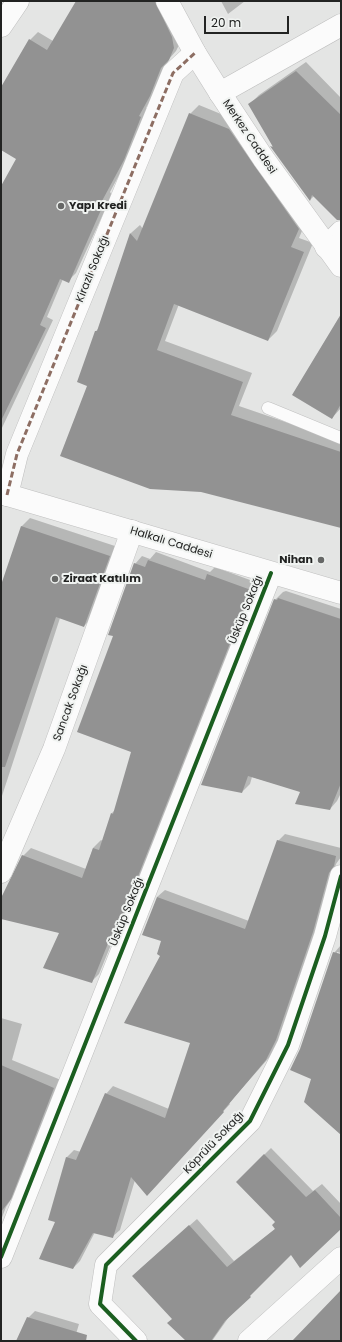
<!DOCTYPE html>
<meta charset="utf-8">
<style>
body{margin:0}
#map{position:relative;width:342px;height:1342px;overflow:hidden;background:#e4e5e4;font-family:Poppins,sans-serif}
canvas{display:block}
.frame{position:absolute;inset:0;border:2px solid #222322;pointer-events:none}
.scale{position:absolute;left:204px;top:16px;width:85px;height:18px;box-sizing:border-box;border:2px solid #222322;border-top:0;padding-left:5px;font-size:12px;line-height:14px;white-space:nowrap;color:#222322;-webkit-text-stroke:3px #f0f3f1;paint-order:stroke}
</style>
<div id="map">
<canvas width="342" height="1342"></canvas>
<div class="frame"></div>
<div class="scale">20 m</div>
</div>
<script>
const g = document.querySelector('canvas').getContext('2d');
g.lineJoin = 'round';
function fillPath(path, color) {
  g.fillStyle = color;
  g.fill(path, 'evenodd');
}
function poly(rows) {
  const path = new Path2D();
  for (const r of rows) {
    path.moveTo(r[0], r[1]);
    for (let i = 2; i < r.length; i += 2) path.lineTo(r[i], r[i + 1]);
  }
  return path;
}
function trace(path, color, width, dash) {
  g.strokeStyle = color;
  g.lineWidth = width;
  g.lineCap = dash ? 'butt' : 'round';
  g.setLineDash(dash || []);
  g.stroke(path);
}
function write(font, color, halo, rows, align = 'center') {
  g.font = font + ' Poppins,sans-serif';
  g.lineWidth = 4;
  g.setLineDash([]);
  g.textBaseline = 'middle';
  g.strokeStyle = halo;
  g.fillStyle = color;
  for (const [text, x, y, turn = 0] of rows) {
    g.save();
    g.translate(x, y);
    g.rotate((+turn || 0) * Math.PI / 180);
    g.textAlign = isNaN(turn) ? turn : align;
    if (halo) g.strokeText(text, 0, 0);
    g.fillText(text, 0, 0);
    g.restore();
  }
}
const shadow = poly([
 [77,1,165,1,182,39,176,51,169,59,158,87,146,108,149,109,132,151,110,192,112,195,76,273,68,281,63,279,47,317,53,320,1,430,1,188,18,158,1,149,1,89,30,40,38,32,53,41],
 [221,1,245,1,228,14],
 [306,62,341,98,341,219,314,196,310,200,272,146,273,145,250,104,259,95],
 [199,105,238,121,307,219,299,238,313,243,277,331,268,340,179,304,165,341,252,373,239,406,341,441,341,527,88,385,96,331,99,328,131,233,140,225,143,229,190,114],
 [341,316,341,408,332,418],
 [30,518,118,547,93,617,84,626,60,618,1,799,1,588,22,526],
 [156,552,210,572,215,567,258,583,125,918,120,923,99,974,91,982,60,932,1,918,1,900,23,856,31,848,86,869,93,848,101,840,103,841,112,813,116,809,133,751,114,636,135,564,142,556,150,559],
 [286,591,341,609,341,793,337,801,330,809,301,791,252,777,250,784,242,792,275,600,283,592],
 [285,834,341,848,341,857,336,864,320,924,284,1032,274,1052,229,1103,230,1104,147,1195,135,1180,120,1230,112,1237,95,1232,80,1261,73,1268,56,1221,49,1219,67,1157,74,1150,81,1152,106,1094,113,1086,169,1109,192,1042,162,955,163,941,157,897,165,890,249,921,278,841],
 [341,945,341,953,337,952,337,954,341,955,341,1133,312,1079,301,1049,334,953],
 [1,1018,22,1024,12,1060,61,1080,17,1191,6,1207,1,1220],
 [271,1148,313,1191,322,1184,341,1204,341,1227,292,1253,231,1314,212,1341,187,1341,140,1269,197,1219,234,1261,275,1229,276,1222,237,1182],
 [35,1311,79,1324,74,1341,17,1341,28,1318]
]);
const building = poly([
 [76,1,155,1,172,37,174,48,169,60,161,68,150,96,139,116,141,117,124,160,102,201,104,203,69,283,60,279,40,325,46,328,1,421,1,186,16,159,1,150,1,87,29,39,47,50],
 [296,71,341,115,341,220,337,220,312,195,310,201,270,146,273,147,248,104],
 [189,113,229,129,299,229,291,247,304,252,268,341,174,304,157,350,243,382,231,415,341,452,341,528,201,492,150,489,60,456,87,386,77,382,95,331,97,331,130,233,137,241],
 [341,314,341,404,332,419,292,395],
 [21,526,110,556,84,627,56,617,5,767,1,767,1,585],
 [148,560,205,580,207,574,251,590,118,927,115,926,92,983,43,968,59,933,1,919,1,898,22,855,82,878,93,848,99,850,111,813,113,814,131,752,77,732,113,636,108,635,134,563,145,567],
 [278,598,341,619,341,783,330,810,295,804,300,792,248,776,242,793,201,785,274,599,277,600],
 [277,840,336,856,334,866,329,873,313,932,276,1040,266,1060,223,1111,224,1112,147,1196,131,1177,113,1238,93,1233,73,1269,39,1259,55,1222,48,1220,66,1157,76,1160,105,1093,165,1118,190,1043,124,1023,160,956,157,954,161,941,142,935,157,897,245,929],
 [333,952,341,954,341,1135,304,1102,311,1079,290,1070,300,1049],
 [1,1065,54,1088,11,1199,1,1212],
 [264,1154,306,1197,315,1190,341,1218,341,1229,300,1268,291,1255,250,1296,251,1297,225,1321,211,1341,186,1341,167,1323,172,1319,132,1276,189,1225,227,1267,275,1229,272,1225,275,1222,236,1182],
 [341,1290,341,1341,292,1341],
 [27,1317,87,1335,86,1341,16,1341]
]);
const lane = poly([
 [268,408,341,438]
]);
const street = poly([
 [1,26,18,1],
 [220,93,341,25],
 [326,247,341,232],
 [7,495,17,454,173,73,195,53],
 [1,872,54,749,132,531],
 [1,1257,271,573],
 [136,1341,100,1304,106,1265,250,1121,288,1045,325,936,341,876],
 [249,1341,341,1258]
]);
const secondary = poly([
 [167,1,195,53,220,93,263,158,341,266],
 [1,493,341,593]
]);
const quiet = poly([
 [7,495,17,454,173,73,195,53]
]);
const cycleway = poly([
 [1,1257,271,573],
 [136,1341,100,1304,106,1265,250,1121,288,1045,325,936,341,876]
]);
const markers = [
 [61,206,4,"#666766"],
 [321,560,4,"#666766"],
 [55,579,4,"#666766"]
];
const streetNames = [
 ["Merkez Caddesi",249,137,56],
 ["Kirazlı Sokağı",93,269,-68],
 ["Halkalı Caddesi",171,543,17],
 ["Üsküp Sokağı",246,610,-68],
 ["Sancak Sokağı",71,703,-70],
 ["Üsküp Sokağı",127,912,-68],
 ["Köprülü Sokağı",214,1143,-46]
];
const poiNames = [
 ["Yapı Kredi",69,206],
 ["Nihan",313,560,"right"],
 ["Ziraat Katılım",63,579]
];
fillPath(shadow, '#0003');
fillPath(building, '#929292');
trace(lane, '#bebebe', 13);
trace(street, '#bebebe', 23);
trace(secondary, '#bebebe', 23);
trace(lane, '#fbfbfb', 12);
trace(street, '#fbfbfb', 22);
trace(secondary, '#fbfbfb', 22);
trace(quiet, '#8d6e63', 3, [6, 3]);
trace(cycleway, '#1b5e20', 4);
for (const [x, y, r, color] of markers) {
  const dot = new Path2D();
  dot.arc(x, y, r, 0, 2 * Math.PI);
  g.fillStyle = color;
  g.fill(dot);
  trace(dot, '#f0f3f1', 1.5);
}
write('11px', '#222322', '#f0f3f1', streetNames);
write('bold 11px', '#222322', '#f0f3f1', poiNames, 'left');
</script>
